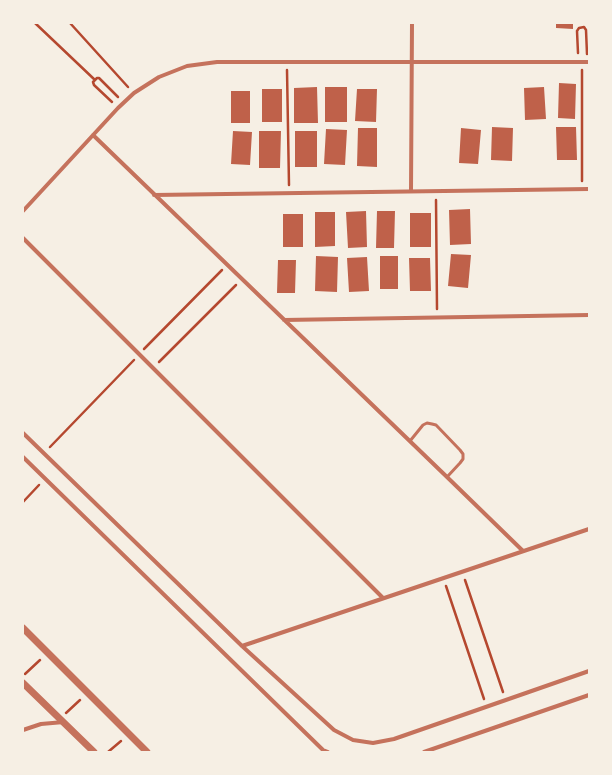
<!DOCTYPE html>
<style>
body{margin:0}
#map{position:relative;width:612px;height:775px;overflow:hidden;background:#f6efe4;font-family:Mulish,sans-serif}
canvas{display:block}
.frame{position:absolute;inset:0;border:24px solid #f6efe4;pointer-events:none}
</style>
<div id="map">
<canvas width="612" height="775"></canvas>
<div class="frame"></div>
</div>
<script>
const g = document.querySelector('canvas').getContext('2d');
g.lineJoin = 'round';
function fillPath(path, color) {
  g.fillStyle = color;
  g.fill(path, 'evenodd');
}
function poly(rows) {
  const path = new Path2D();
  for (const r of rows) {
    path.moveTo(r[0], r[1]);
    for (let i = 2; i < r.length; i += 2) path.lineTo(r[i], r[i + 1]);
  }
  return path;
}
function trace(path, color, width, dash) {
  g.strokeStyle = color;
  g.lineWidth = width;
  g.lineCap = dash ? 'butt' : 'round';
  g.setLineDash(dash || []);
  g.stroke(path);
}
const building = poly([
 [556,23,573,23,573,29,556,28],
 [559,83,576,84,575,119,558,118],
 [317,87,318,123,294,123,294,88],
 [325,87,347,87,347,122,325,122],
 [544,87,546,119,525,120,524,88],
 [262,89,282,89,282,122,262,122],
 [357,89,377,89,376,122,355,121],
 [231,91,250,91,250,123,231,123],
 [492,127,513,128,512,161,491,160],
 [556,127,576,127,577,160,557,160],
 [358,128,377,128,377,167,357,166],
 [461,128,481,130,478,164,459,163],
 [326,129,347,130,345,165,324,164],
 [233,131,252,132,250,165,231,164],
 [259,131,281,131,280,168,259,168],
 [295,131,317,131,317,167,295,167],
 [470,209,471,244,450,245,449,210],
 [366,211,367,247,348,248,346,212],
 [377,211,395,211,394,248,376,248],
 [315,212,335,212,335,246,315,247],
 [410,213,431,213,431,247,410,247],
 [283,214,303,214,303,247,283,247],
 [451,254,471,255,468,288,448,286],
 [316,256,338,257,337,292,315,291],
 [380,256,398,256,398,289,380,289],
 [367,257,369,291,349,292,347,258],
 [409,258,430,258,431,291,410,291],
 [278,260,296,260,295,293,277,293]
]);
const path = poly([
 [35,23,95,80],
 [70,23,128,87],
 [578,53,577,31,579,28,584,27,586,30,587,54],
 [287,70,289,185],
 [582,70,582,181],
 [112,102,94,85,93,82,97,78,99,78,118,97],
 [436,200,437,309],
 [144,349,222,270],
 [159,362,236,285],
 [50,447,134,360],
 [23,502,39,485],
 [465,580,503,692],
 [446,586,484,699],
 [25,674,40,660],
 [66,713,80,700],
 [108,752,121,741]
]);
const service = poly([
 [410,441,423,425,427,423,432,424,436,425,460,450,463,454,463,459,460,463,447,477]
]);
const minor = poly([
 [93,135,447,477,523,551],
 [411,191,412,23],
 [154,195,589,189],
 [23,211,118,108,134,93,159,77,187,66,217,62,589,62],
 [23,238,383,598],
 [284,320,589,315],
 [23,433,242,646,334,730,353,740,373,743,394,739,589,671],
 [23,457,323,750,328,752],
 [242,646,589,529],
 [23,730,41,724,64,722],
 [424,752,589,695]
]);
const tertiary = poly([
 [23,628,147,752],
 [23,683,94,752]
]);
fillPath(building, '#bf614a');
trace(path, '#b5482f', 2.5);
trace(service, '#c5725c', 3);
trace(minor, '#c5725c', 4);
trace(tertiary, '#c5725c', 7);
</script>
